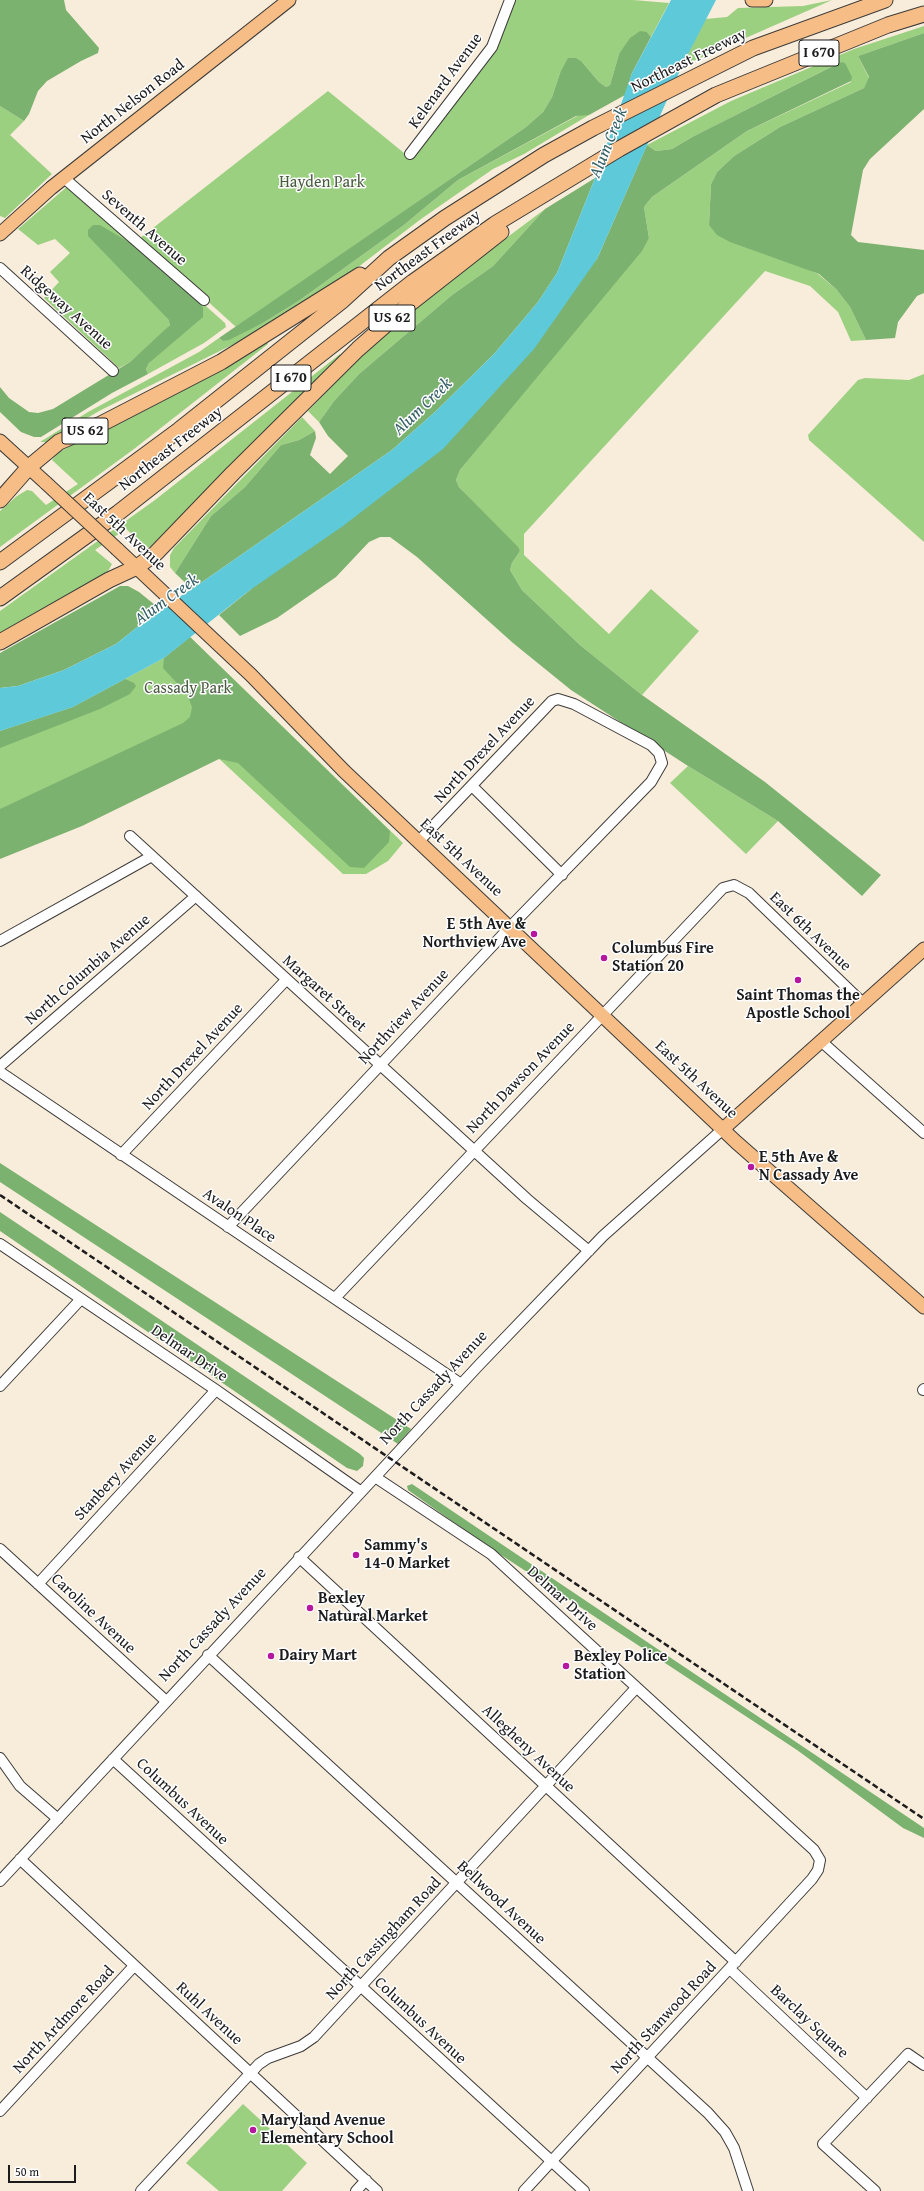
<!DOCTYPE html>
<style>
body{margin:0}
#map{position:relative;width:924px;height:2191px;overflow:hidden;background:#f8ecdb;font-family:"Gentium Book Plus",serif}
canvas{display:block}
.scale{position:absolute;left:8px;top:2165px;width:68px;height:18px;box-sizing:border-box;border:2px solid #1c1c1c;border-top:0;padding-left:5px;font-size:12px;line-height:14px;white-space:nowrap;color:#1c1c1c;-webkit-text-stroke:3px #fff;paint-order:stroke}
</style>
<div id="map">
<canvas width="924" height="2191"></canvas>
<div class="scale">50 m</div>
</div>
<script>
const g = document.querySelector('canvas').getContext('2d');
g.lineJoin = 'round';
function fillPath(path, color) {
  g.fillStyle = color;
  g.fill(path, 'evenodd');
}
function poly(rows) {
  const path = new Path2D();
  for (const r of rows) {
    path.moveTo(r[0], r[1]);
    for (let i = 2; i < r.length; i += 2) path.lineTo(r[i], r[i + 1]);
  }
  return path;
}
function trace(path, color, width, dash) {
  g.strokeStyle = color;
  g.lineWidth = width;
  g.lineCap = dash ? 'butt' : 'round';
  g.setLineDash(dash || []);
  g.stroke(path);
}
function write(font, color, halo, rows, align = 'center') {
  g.font = font + ' "Gentium Book Plus",serif';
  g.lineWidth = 3;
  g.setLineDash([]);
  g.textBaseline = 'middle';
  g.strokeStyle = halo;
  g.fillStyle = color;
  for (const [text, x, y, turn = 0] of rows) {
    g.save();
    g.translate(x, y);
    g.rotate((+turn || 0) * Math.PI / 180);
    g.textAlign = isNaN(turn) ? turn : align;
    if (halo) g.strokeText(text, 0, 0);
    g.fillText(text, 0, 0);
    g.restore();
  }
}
const green = poly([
 [508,0,633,0,669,3,651,37,647,32,619,54,610,85,606,87,599,82,582,62,560,73,552,97,543,112,526,127,236,327,139,239,328,91,404,153,491,42],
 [832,0,682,66,705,19,727,17,738,8,803,6],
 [924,26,924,33,858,56,869,78,864,88,780,127,734,156,717,172,711,184,709,225,818,274,836,289,850,307,866,340,851,341,838,312,810,286,765,271,524,534,524,555,609,634,651,589,699,631,642,695,580,645,522,590,510,570,512,563,520,551,459,487,456,480,460,470,649,238,644,207,652,197,747,131,851,82,841,62,694,136,672,149,656,151,647,145,731,101,854,49],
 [0,106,24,121,10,135,52,174,5,218,0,216],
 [579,115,589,115,524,154,493,169,421,219,332,287,248,337,101,410,56,436,50,442,40,442,88,412,199,352,219,338,223,341,263,323,300,300,404,225,458,180],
 [69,185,137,247,168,319,170,325,166,330,130,362,119,368,44,298,59,282,50,272,70,253,55,239,38,245,18,229],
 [545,209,493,266,452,295,359,374,334,401,319,422,308,411,368,349,417,305],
 [199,300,225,323,226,327,204,343,148,374,146,369,149,363],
 [266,340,268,344,134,449,0,547,0,511,17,496,27,490,32,491,46,505,78,484,52,460,59,452],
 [340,354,343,357,149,548,126,529,95,550,112,564,106,575,0,635,0,611,155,500],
 [924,374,924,542,809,440,808,435,858,380,865,378,909,380],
 [302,417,315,431,299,440,281,445,245,487,211,516,175,573,170,567,170,555,174,548],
 [190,637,403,843,388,861,366,874,343,874,185,727,0,820,0,731,73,707,164,658],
 [688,766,778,821,746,854,670,783],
 [243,2104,307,2163,282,2191,219,2191,186,2163]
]);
const forest = poly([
 [0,0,64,0,66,10,99,48,98,53,81,61,47,81,38,91,29,114,24,121,0,106],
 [640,31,647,32,651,37,632,73,625,95,589,115,576,116,458,180,404,225,300,300,263,323,229,340,223,341,219,338,526,127,543,112,552,97,560,73,568,58,576,58,582,62,599,82,606,87,610,85,619,54,630,38],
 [924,33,924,109,870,159,863,170,851,235,858,242,924,250,924,293,917,296,898,322,895,338,866,340,850,307,836,289,819,274,730,242,717,235,709,225,711,184,717,172,734,156,780,127,864,88,869,77,858,56],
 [841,62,845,63,852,77,851,81,747,131,652,197,644,207,649,238,642,251,460,470,456,480,459,487,518,547,520,551,512,563,510,570,522,590,580,645,642,695,765,782,881,875,862,896,778,821,688,766,571,690,513,643,417,557,390,537,380,537,369,542,336,577,277,618,240,636,219,615,250,590,597,259,647,145,656,151,672,149,694,136],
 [595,178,557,273,538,302,494,354,436,411,392,450,192,589,175,573,211,516,245,487,281,445,299,440,315,431,316,438,310,455,330,474,348,456,328,436,319,422,334,401,359,374,452,295,493,266,545,209],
 [93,225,100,225,137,247,199,300,203,308,203,317,149,363,146,369,148,374,112,393,41,437,34,437,21,432,0,412,0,387,9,398,29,412,38,413,53,409,130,362,170,325,168,319,88,236,88,230],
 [120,586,128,586,139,592,160,609,116,644,64,670,18,686,0,688,0,653],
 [190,637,390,831,389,842,364,868,350,867,238,763,219,759,82,826,0,859,0,809,183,723,190,717,192,707,187,694,163,668,164,658],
 [125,679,134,683,136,686,130,694,100,709,0,748,0,731,73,707],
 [0,1163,411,1429,398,1444,0,1182],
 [0,1212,360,1454,364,1458,363,1466,357,1471,347,1468,0,1231],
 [412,1484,924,1828,924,1838,903,1828,797,1750,483,1543,408,1490,407,1486]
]);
const water = poly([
 [671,0,716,0,682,66,597,259,534,349,443,449,343,526,250,590,164,658,73,707,0,731,0,688,18,686,64,670,116,644,160,609,192,589,392,450,436,411,494,354,538,302,557,273,595,178,632,73]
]);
const minor = poly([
 [410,154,492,47,510,0],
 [64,178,204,300],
 [0,268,113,371],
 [472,786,562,875],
 [130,836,527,1199,589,1251],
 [0,941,152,856],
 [822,1042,924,1133],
 [0,1066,196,896],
 [0,1072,461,1384],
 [121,1155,286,980],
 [228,1227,510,927,651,782,662,763,659,753,651,745,574,704,558,699,552,701,419,841],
 [0,1244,216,1390,360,1491],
 [335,1298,723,888,734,885,749,893,864,1004],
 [0,1386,81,1299],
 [923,1390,924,1389],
 [375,1477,491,1554,814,1850,820,1860,818,1870,812,1879,524,2191],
 [0,1549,166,1701],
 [299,1557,736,1962],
 [38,1584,216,1390],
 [208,1655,708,2113,725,2132,734,2148,748,2191],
 [0,1758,20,1786,58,1819],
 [113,1759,584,2191],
 [20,1859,377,2191],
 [0,1881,479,1365,603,1236,723,1129],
 [730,1969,867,2098],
 [0,2111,134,1966],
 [141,2191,259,2064,268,2058,301,2046,314,2037,636,1688],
 [356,2191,366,2180],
 [875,2191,823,2144,908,2054,924,2065]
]);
const major = poly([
 [752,0,766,0],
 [0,234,51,188,289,0],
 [0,441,46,483],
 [117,549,251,675,344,771,736,1142,924,1307],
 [723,1129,924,949]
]);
const highway = poly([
 [0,500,29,467,59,442,101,424,221,362,360,275],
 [0,562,179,430,343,300,389,258,445,218,544,155,593,128,753,48,885,0],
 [0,598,118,513,413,282,495,224,619,149,716,95,888,25,924,14],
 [0,642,109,580,137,567,156,553,233,473,358,349,408,305,501,232]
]);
const rail = poly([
 [0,1195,924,1819]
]);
const majorBridge = poly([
 [46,483,117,549]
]);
const markers = [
 [534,934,4,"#b5179e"],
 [604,958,4,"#b5179e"],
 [798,980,4,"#b5179e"],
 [751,1167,4,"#b5179e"],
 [356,1555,4,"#b5179e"],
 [310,1608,4,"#b5179e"],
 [271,1656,4,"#b5179e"],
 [566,1666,4,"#b5179e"],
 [253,2130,4,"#b5179e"]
];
const shields = [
 [819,53,40],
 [392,318,46],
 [291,378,40],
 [85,431,46]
];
const shieldNames = [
 ["I 670",819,53],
 ["US 62",392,318],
 ["I 670",291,378],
 ["US 62",85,431]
];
const streetNames = [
 ["Northeast Freeway",689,61,-26],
 ["Kelenard Avenue",446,81,-54],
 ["North Nelson Road",133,102,-38],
 ["Seventh Avenue",144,228,41],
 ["Northeast Freeway",428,251,-36],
 ["Ridgeway Avenue",66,308,42],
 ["Northeast Freeway",171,449,-38],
 ["East 5th Avenue",124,532,43],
 ["North Drexel Avenue",485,750,-47],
 ["East 5th Avenue",461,858,43],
 ["East 6th Avenue",810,932,44],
 ["North Columbia Avenue",88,970,-41],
 ["Margaret Street",324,994,42],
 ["Northview Avenue",404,1017,-47],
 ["North Drexel Avenue",193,1057,-47],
 ["North Dawson Avenue",521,1078,-46],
 ["East 5th Avenue",696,1080,43],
 ["Avalon Place",239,1216,34],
 ["Delmar Drive",189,1354,34],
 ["North Cassady Avenue",434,1388,-47],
 ["Stanbery Avenue",116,1477,-47],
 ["Delmar Drive",562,1599,42],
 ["Caroline Avenue",93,1614,43],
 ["North Cassady Avenue",213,1625,-47],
 ["Allegheny Avenue",528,1749,43],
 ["Columbus Avenue",182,1802,43],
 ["Bellwood Avenue",501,1903,43],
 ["North Cassingham Road",384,1939,-47],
 ["Ruhl Avenue",209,2014,43],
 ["North Stanwood Road",664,2018,-47],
 ["North Ardmore Road",64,2020,-47],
 ["Columbus Avenue",420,2021,43],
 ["Barclay Square",809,2022,43]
];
const parkNames = [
 ["Hayden Park",322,183],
 ["Cassady Park",188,689]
];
const poiNames = [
 ["E 5th Ave &",526,925,"right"],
 ["Northview Ave",526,943,"right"],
 ["Columbus Fire",612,949],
 ["Station 20",612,967],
 ["Saint Thomas the",798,996,"center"],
 ["Apostle School",798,1014,"center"],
 ["E 5th Ave &",759,1158],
 ["N Cassady Ave",759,1176],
 ["Sammy's",364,1546],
 ["14-0 Market",364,1564],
 ["Bexley",318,1599],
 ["Natural Market",318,1617],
 ["Dairy Mart",279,1656],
 ["Bexley Police",574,1657],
 ["Station",574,1675],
 ["Maryland Avenue",261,2121],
 ["Elementary School",261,2139]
];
const waterNames = [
 ["Alum Creek",609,143,-68],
 ["Alum Creek",423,407,-44],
 ["Alum Creek",167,600,-36]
];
fillPath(green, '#9bd081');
fillPath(forest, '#7cb26f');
fillPath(water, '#5ec9d8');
trace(minor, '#3d3b39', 12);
trace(major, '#3d3b39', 15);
trace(highway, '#3d3b39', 17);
trace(minor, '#fff', 10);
trace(major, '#f6be86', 13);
trace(highway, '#f6be86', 15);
trace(rail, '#1c1c1c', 2.5, [6, 3]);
trace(majorBridge, '#3d3b39', 15, []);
trace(majorBridge, '#f6be86', 13);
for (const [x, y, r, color] of markers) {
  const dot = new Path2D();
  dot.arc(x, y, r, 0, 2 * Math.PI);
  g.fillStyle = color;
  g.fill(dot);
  trace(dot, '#fff', 1.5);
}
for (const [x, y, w] of shields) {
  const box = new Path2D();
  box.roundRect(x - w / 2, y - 13, w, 26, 3);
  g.fillStyle = '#fff';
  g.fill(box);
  trace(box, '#1c1c1c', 1);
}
write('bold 15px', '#1c1c1c', null, shieldNames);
write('16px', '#1c1c1c', '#fff', streetNames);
write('16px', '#485b3f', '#fff', parkNames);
write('bold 16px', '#1c1c1c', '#fff', poiNames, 'left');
write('italic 17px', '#366167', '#fff', waterNames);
</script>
